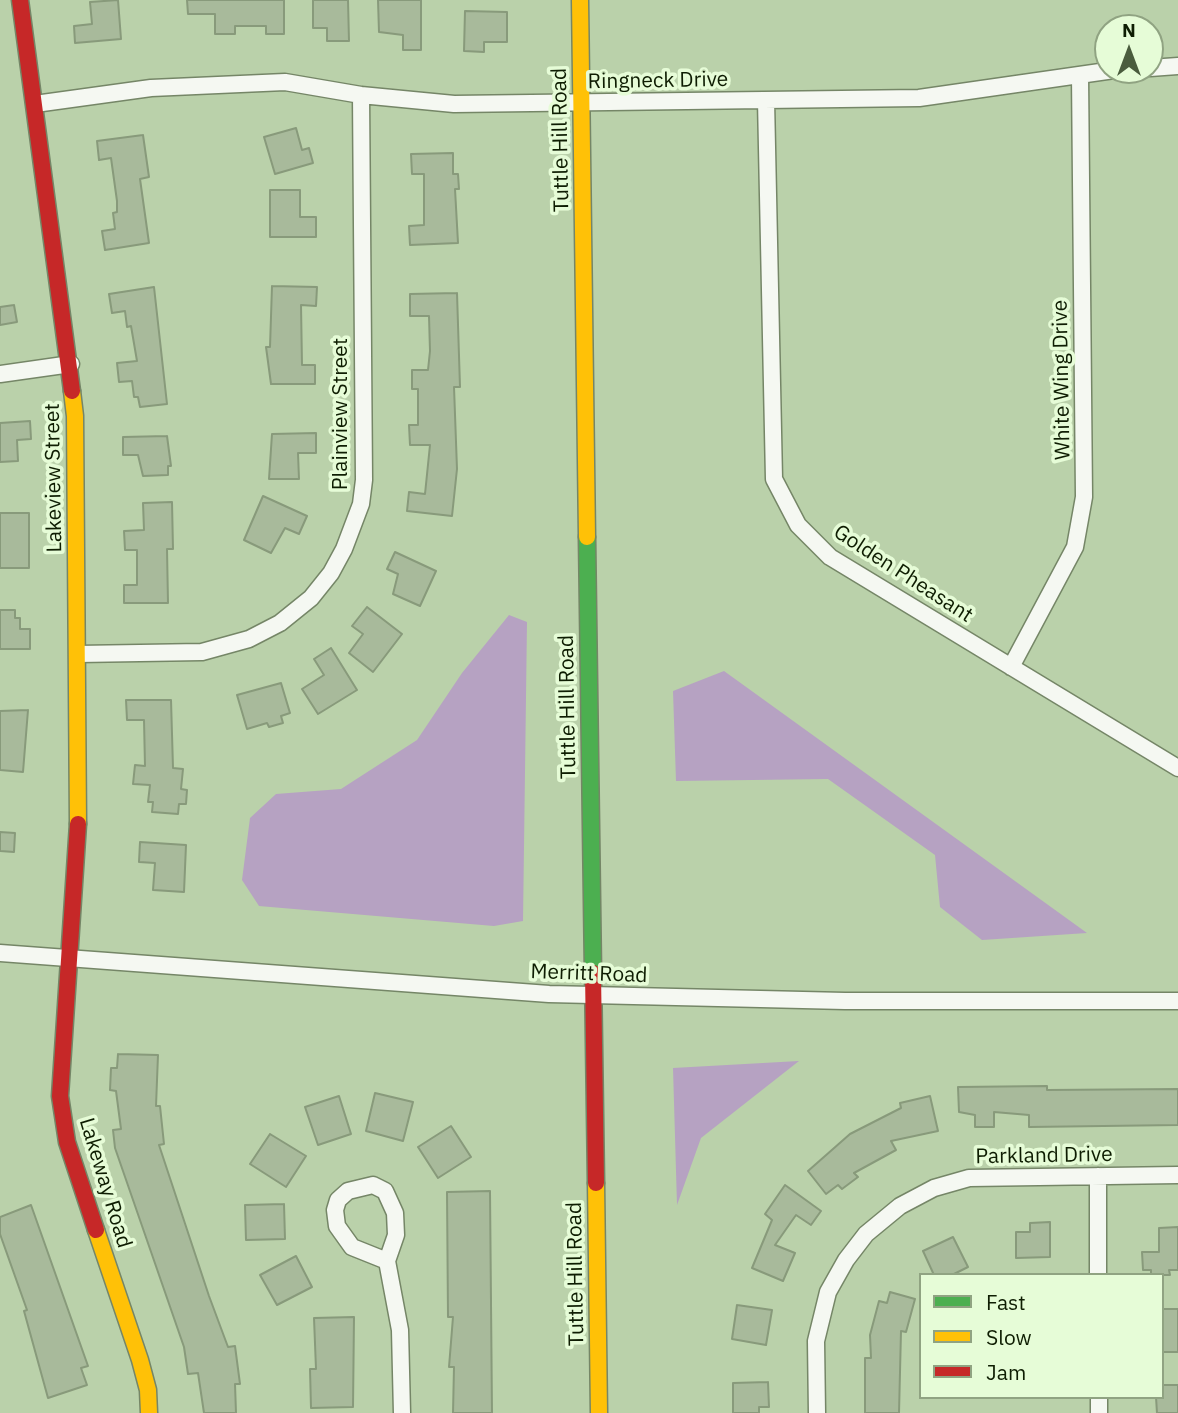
<!DOCTYPE html>
<style>
body{margin:0}
#map{position:relative;width:1178px;height:1413px;overflow:hidden;background:#bad1aa;font-family:"IBM Plex Sans",sans-serif}
canvas{display:block}
.legend{position:absolute;left:919px;top:1273px;width:245px;height:126px;box-sizing:border-box;background:#e6fcd7;border:2px solid #90a382;margin:0;padding:9px 12px;list-style:none;font-size:21px;color:#0e1d02}
.legend li{display:flex;align-items:center;gap:14px;height:35px}
.legend b{width:35px;border:2px solid #90a382}
.north{position:absolute;left:1094px;top:14px;width:70px;height:70px;box-sizing:border-box;background:#e6fcd7;border:2px solid #90a382;border-radius:50%;rotate:0deg;font-size:19px;font-weight:700;line-height:28px;text-align:center;color:#0e1d02}
.north::after{content:'';display:block;margin:auto;width:24px;height:32px;background:#4a5c3d;clip-path:polygon(50% 0,100% 100%,50% 72%,0 100%)}
</style>
<div id="map">
<canvas width="1178" height="1413"></canvas>
<ul class="legend">
<li><b style="height:9px;background:#4caf50"></b>Fast</li>
<li><b style="height:9px;background:#ffc107"></b>Slow</li>
<li><b style="height:9px;background:#c62828"></b>Jam</li>
</ul>
<div class="north">N</div>
</div>
<script>
const g = document.querySelector('canvas').getContext('2d');
g.lineJoin = 'round';
function fillPath(path, color) {
  g.fillStyle = color;
  g.fill(path, 'evenodd');
}
function poly(rows) {
  const path = new Path2D();
  for (const r of rows) {
    path.moveTo(r[0], r[1]);
    for (let i = 2; i < r.length; i += 2) path.lineTo(r[i], r[i + 1]);
  }
  return path;
}
function trace(path, color, width, dash) {
  g.strokeStyle = color;
  g.lineWidth = width;
  g.lineCap = dash ? 'butt' : 'round';
  g.setLineDash(dash || []);
  g.stroke(path);
}
function write(font, color, halo, rows, align = 'center') {
  g.font = font + ' "IBM Plex Sans",sans-serif';
  g.lineWidth = 7;
  g.setLineDash([]);
  g.textBaseline = 'middle';
  g.strokeStyle = halo;
  g.fillStyle = color;
  for (const [text, x, y, turn = 0] of rows) {
    g.save();
    g.translate(x, y);
    g.rotate((+turn || 0) * Math.PI / 180);
    g.textAlign = isNaN(turn) ? turn : align;
    if (halo) g.strokeText(text, 0, 0);
    g.fillText(text, 0, 0);
    g.restore();
  }
}
const water = poly([
 [509,615,527,622,523,921,494,926,259,906,242,880,250,818,276,794,341,789,417,740,462,673],
 [724,671,1087,933,982,940,940,907,935,855,828,779,676,781,673,691],
 [799,1061,701,1138,677,1205,673,1068]
]);
const building = poly([
 [118,0,121,39,75,43,74,26,92,24,90,2,118,0],
 [187,0,284,0,284,34,266,34,266,26,235,26,235,34,215,34,215,14,188,14,187,0],
 [313,0,348,0,349,41,327,41,327,28,313,28,313,0],
 [378,0,421,0,421,50,403,50,403,35,379,32,378,0],
 [465,11,507,12,507,42,484,42,484,52,464,51,465,11],
 [296,128,302,150,309,148,313,163,275,174,264,137,296,128],
 [143,135,149,177,140,179,149,243,105,250,102,231,115,229,113,213,117,212,117,201,111,158,99,160,97,141,143,135],
 [453,153,453,174,458,174,459,189,455,189,458,243,410,245,409,226,424,225,424,174,412,174,411,154,453,153],
 [270,190,300,190,300,217,316,217,316,237,270,237,270,190],
 [272,286,317,287,316,306,301,305,302,365,315,365,315,384,271,384,266,347,270,347,272,286],
 [154,287,167,404,140,407,138,397,134,397,132,381,119,382,117,363,137,361,131,326,127,327,125,311,112,313,109,294,154,287],
 [457,293,460,387,454,387,457,469,452,516,407,511,409,492,425,494,430,445,410,445,409,425,418,425,418,389,412,389,412,370,428,370,430,351,429,316,410,316,410,294,457,293],
 [14,305,17,322,0,325,0,307,14,305],
 [30,421,31,439,17,440,18,461,0,462,0,423,30,421],
 [316,433,316,453,298,453,299,479,269,479,272,434,316,433],
 [167,436,171,466,168,466,168,475,143,476,138,455,123,455,123,437,167,436],
 [263,496,307,516,299,534,285,528,271,553,244,540,263,496],
 [172,502,173,549,167,549,168,603,124,603,124,585,137,585,137,550,125,550,124,531,144,530,143,503,172,502],
 [0,513,29,513,29,568,0,568,0,513],
 [395,552,436,571,420,606,393,594,398,574,387,569,395,552],
 [367,607,402,634,373,672,349,653,363,634,352,626,367,607],
 [0,610,15,610,15,618,20,618,20,629,30,629,30,649,0,649,0,610],
 [331,648,357,690,318,714,302,689,324,675,314,659,331,648],
 [281,683,290,713,281,716,283,723,269,727,267,723,247,729,237,695,281,683],
 [126,700,171,700,173,768,183,769,181,789,187,790,186,804,179,804,178,814,152,812,153,802,148,802,150,785,133,784,135,765,145,766,144,720,127,720,126,700],
 [28,710,23,772,0,770,0,711,28,710],
 [0,832,15,833,14,852,0,851,0,832],
 [140,842,186,845,184,892,153,890,155,863,139,862,140,842],
 [118,1054,158,1055,156,1106,160,1106,164,1144,159,1145,209,1296,228,1347,235,1346,240,1384,235,1384,236,1413,204,1413,198,1373,188,1374,184,1347,115,1148,113,1130,121,1129,116,1091,110,1090,111,1068,117,1068,118,1054],
 [1047,1086,1047,1090,1178,1089,1178,1125,1029,1127,1029,1115,994,1112,994,1127,975,1127,975,1115,959,1112,958,1087,1047,1086],
 [375,1093,413,1102,403,1141,366,1131,375,1093],
 [339,1096,351,1134,318,1145,305,1107,339,1096],
 [930,1096,938,1131,891,1141,896,1150,854,1173,858,1177,842,1189,838,1185,826,1194,808,1171,850,1134,901,1108,900,1103,930,1096],
 [451,1126,471,1157,438,1178,418,1147,451,1126],
 [270,1134,306,1156,286,1187,250,1164,270,1134],
 [785,1185,821,1211,811,1225,796,1215,775,1245,795,1253,783,1281,752,1268,772,1220,765,1214,785,1185],
 [490,1191,492,1413,453,1413,454,1367,449,1367,453,1317,448,1317,447,1192,490,1191],
 [284,1204,285,1239,246,1240,245,1205,284,1204],
 [31,1205,88,1366,81,1368,87,1385,48,1398,24,1311,27,1310,0,1234,0,1217,31,1205],
 [1050,1222,1050,1257,1016,1258,1016,1232,1030,1232,1030,1223,1050,1222],
 [1178,1227,1178,1270,1169,1270,1170,1275,1151,1275,1151,1270,1143,1270,1142,1252,1159,1252,1159,1228,1178,1227],
 [953,1237,968,1267,952,1275,934,1275,923,1251,953,1237],
 [296,1256,312,1287,277,1305,260,1275,296,1256],
 [890,1292,915,1299,906,1332,901,1331,899,1413,865,1413,865,1358,871,1358,870,1335,879,1301,887,1303,890,1292],
 [737,1305,772,1310,766,1345,732,1339,737,1305],
 [1162,1309,1178,1309,1178,1352,1162,1352,1162,1309],
 [354,1317,353,1407,311,1408,310,1369,316,1369,314,1318,354,1317],
 [768,1382,769,1407,759,1407,759,1413,733,1413,733,1383,768,1382],
 [1162,1385,1178,1385,1178,1413,1157,1413,1156,1397,1162,1397,1162,1385]
]);
const street = poly([
 [1150,68,1178,66],
 [766,100,774,479,798,525,830,557,1178,768],
 [35,104,151,88,285,82,361,95,454,104,919,98,1114,70],
 [0,374,71,364],
 [78,654,202,652,249,639,280,623,311,598,331,573,344,549,361,504,364,480,361,95],
 [1011,667,1075,547,1084,497,1080,75],
 [0,953,549,994,845,1001,1178,1001],
 [1098,1176,1098,1275],
 [387,1261,352,1247,337,1226,335,1210,338,1200,348,1191,373,1185,385,1191,395,1213,396,1235,387,1261,400,1330,402,1413],
 [1099,1397,1099,1413],
 [817,1413,816,1341,828,1292,846,1260,866,1234,900,1206,934,1188,969,1178,1178,1175]
]);
const fast = poly([
 [587,537,593,973]
]);
const slow = poly([
 [580,0,587,537],
 [72,391,75,416,78,824],
 [596,1183,599,1413],
 [96,1230,140,1360,148,1390,149,1413]
]);
const jam = poly([
 [20,0,72,391],
 [78,824,60,1096,67,1142,96,1230],
 [593,973,596,1183]
]);
const streetNames = [
 ["Ringneck Drive",658,81,-1],
 ["Tuttle Hill Road",561,140,-91],
 ["White Wing Drive",1062,380,-91],
 ["Plainview Street",341,414,-90],
 ["Lakeview Street",54,478,-91],
 ["Golden Pheasant",903,574,33],
 ["Tuttle Hill Road",568,707,-91],
 ["Merritt Road",589,974,2],
 ["Parkland Drive",1044,1156,-1],
 ["Lakeway Road",105,1183,73],
 ["Tuttle Hill Road",576,1274,-91]
];
fillPath(water, '#b6a2c2');
fillPath(building, '#a8ba9b');
trace(building, '#889a7b', 2);
trace(street, '#758667', 19);
trace(fast, '#758667', 19);
trace(slow, '#758667', 19);
trace(jam, '#758667', 19);
trace(street, '#f5f8f2', 16);
trace(fast, '#4caf50', 16);
trace(slow, '#ffc107', 16);
trace(jam, '#c62828', 16);
write('21px', '#0e1d02', '#e6fcd7', streetNames);
</script>
